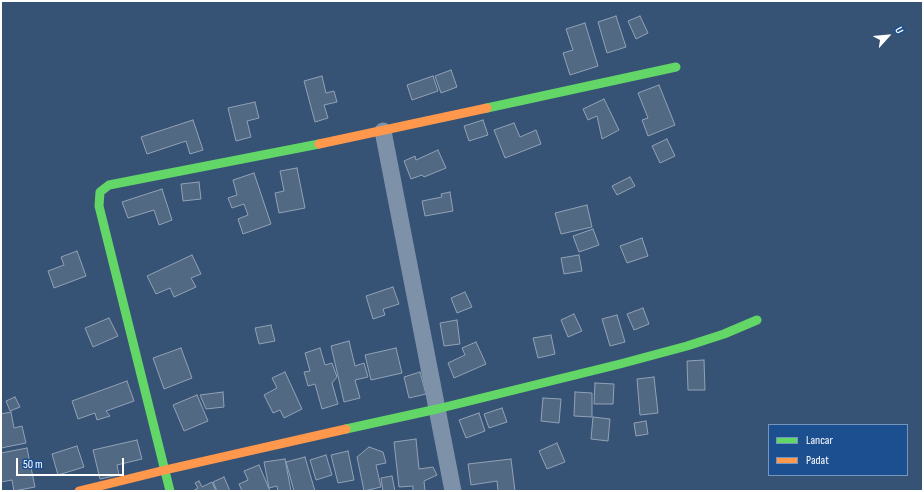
<!DOCTYPE html>
<style>
body{margin:0}
#map{position:relative;width:924px;height:492px;overflow:hidden;background:#365274;font-family:"Sofia Sans Condensed",sans-serif}
canvas{display:block}
.frame{position:absolute;inset:0;border:2px solid #fff;pointer-events:none}
.legend{position:absolute;left:768px;top:424px;width:140px;height:52px;box-sizing:border-box;background:#1b4f8f;border:1px solid #7695bc;margin:0;padding:5px 7px;list-style:none;font-size:12px;color:#fff}
.legend li{display:flex;align-items:center;gap:8px;height:20px}
.legend b{width:20px;border:1px solid #7695bc}
.north{position:absolute;left:868px;top:16px;width:40px;height:40px;-webkit-text-stroke:3px #1b4f8f;paint-order:stroke;rotate:63deg;font-size:11px;font-weight:700;line-height:16px;text-align:center;color:#fff}
.north::after{content:'';display:block;margin:auto;width:14px;height:18px;background:#fff;clip-path:polygon(50% 0,100% 100%,50% 72%,0 100%)}
.scale{position:absolute;left:16px;top:458px;width:108px;height:18px;box-sizing:border-box;border:2px solid #fff;border-top:0;padding-left:5px;font-size:12px;line-height:14px;white-space:nowrap;color:#fff;-webkit-text-stroke:3px #1b4f8f;paint-order:stroke}
</style>
<div id="map">
<canvas width="924" height="492"></canvas>
<div class="frame"></div>
<ul class="legend">
<li><b style="height:5px;background:#63d668"></b>Lancar</li>
<li><b style="height:5px;background:#ff974d"></b>Padat</li>
</ul>
<div class="north">U</div>
<div class="scale">50 m</div>
</div>
<script>
const g = document.querySelector('canvas').getContext('2d');
g.lineJoin = 'round';
function fillPath(path, color) {
  g.fillStyle = color;
  g.fill(path, 'evenodd');
}
function poly(rows) {
  const path = new Path2D();
  for (const r of rows) {
    path.moveTo(r[0], r[1]);
    for (let i = 2; i < r.length; i += 2) path.lineTo(r[i], r[i + 1]);
  }
  return path;
}
function trace(path, color, width, dash) {
  g.strokeStyle = color;
  g.lineWidth = width;
  g.lineCap = dash ? 'butt' : 'round';
  g.setLineDash(dash || []);
  g.stroke(path);
}
const building = poly([
 [616,16,626,47,607,53,598,22,616,16],
 [640,16,648,33,636,39,628,21,640,16],
 [585,23,598,66,570,75,563,53,573,50,566,29,585,23],
 [451,70,457,87,441,93,435,76,451,70],
 [322,76,326,93,334,91,337,102,324,105,328,118,315,122,304,81,322,76],
 [433,76,438,91,412,100,407,85,433,76],
 [659,85,675,125,648,136,642,120,648,118,638,93,659,85],
 [604,99,619,130,602,139,597,116,588,120,583,109,604,99],
 [255,102,259,118,247,121,251,137,236,141,228,108,255,102],
 [193,120,203,150,190,154,186,141,147,154,141,137,193,120],
 [483,120,488,135,469,141,464,126,483,120],
 [514,123,520,137,536,130,541,144,505,158,494,130,514,123],
 [667,139,675,156,660,163,652,146,667,139],
 [438,150,446,168,424,177,422,175,411,179,404,161,415,156,416,160,438,150],
 [297,168,305,208,279,213,275,193,284,191,280,171,297,168],
 [254,173,271,224,243,234,238,219,248,215,244,204,232,208,228,198,237,195,233,180,254,173],
 [630,177,635,186,617,195,612,186,630,177],
 [199,182,201,199,183,201,181,184,199,182],
 [162,189,172,220,159,225,154,210,128,218,122,202,162,189],
 [450,192,453,211,425,216,422,201,442,197,441,194,450,192],
 [587,205,592,227,561,234,555,213,587,205],
 [593,229,599,245,579,252,573,236,593,229],
 [642,238,648,256,627,263,620,246,642,238],
 [77,251,86,276,54,288,48,271,64,265,61,257,77,251],
 [192,255,201,274,191,278,196,287,174,297,170,288,156,294,147,276,192,255],
 [579,255,582,271,564,274,561,258,579,255],
 [393,287,399,304,383,309,385,315,373,319,366,296,393,287],
 [465,292,472,307,457,313,451,298,465,292],
 [643,308,649,324,634,330,627,314,643,308],
 [574,314,582,331,568,337,561,320,574,314],
 [617,315,625,342,610,346,602,319,617,315],
 [109,318,118,336,93,347,85,328,109,318],
 [457,320,460,344,444,346,440,323,457,320],
 [271,325,275,341,259,344,255,328,271,325],
 [551,335,555,354,538,358,533,338,551,335],
 [349,341,355,366,364,363,368,377,355,380,360,398,344,402,331,346,349,341],
 [476,342,486,364,454,378,448,363,465,355,462,348,476,342],
 [181,348,192,378,164,389,153,358,181,348],
 [320,348,325,365,332,363,337,377,332,383,338,404,322,409,315,384,308,386,304,372,310,371,305,353,320,348],
 [396,348,402,373,371,380,365,355,396,348],
 [704,360,705,390,688,390,687,361,704,360],
 [285,372,302,409,284,418,280,410,273,413,264,395,277,388,272,378,285,372],
 [420,372,426,394,409,398,404,377,420,372],
 [654,377,658,413,640,415,637,379,654,377],
 [127,381,134,401,106,411,110,416,97,420,95,413,78,419,72,401,127,381],
 [595,383,614,384,613,404,594,404,595,383],
 [223,392,224,407,206,409,200,395,223,392],
 [575,392,592,393,592,417,574,416,575,392],
 [197,395,208,421,184,431,173,405,197,395],
 [15,397,20,407,10,411,6,401,15,397],
 [543,398,561,399,559,423,541,421,543,398],
 [502,408,507,422,489,428,484,414,502,408],
 [11,412,14,428,22,426,26,443,1,448,1,414,11,412],
 [479,413,485,431,466,438,459,420,479,413],
 [593,417,610,419,608,441,591,439,593,417],
 [646,421,648,434,636,436,634,423,646,421],
 [416,439,419,469,433,467,437,475,424,481,425,491,413,491,413,486,399,487,394,442,416,439],
 [137,440,142,459,117,465,119,475,100,479,93,450,137,440],
 [557,443,565,462,547,469,539,451,557,443],
 [77,446,84,467,58,475,52,454,77,446],
 [369,447,383,452,386,463,376,465,381,487,364,491,357,457,369,447],
 [27,448,35,487,14,491,12,480,1,482,1,453,27,448],
 [348,451,354,480,338,483,331,455,348,451],
 [326,455,332,475,316,480,310,460,326,455],
 [305,457,315,491,294,491,286,462,305,457],
 [285,459,291,491,278,491,277,486,269,488,264,462,285,459],
 [511,459,515,491,498,491,497,481,471,485,468,464,511,459],
 [259,465,270,491,242,491,239,484,248,480,244,471,259,465],
 [392,476,395,491,383,491,381,478,392,476],
 [224,477,230,491,217,491,213,482,224,477],
 [199,481,202,487,212,482,216,491,193,491,198,488,195,483,199,481]
]);
const street = poly([
 [383,131,453,491]
]);
const fast = poly([
 [487,108,676,67],
 [346,429,437,409,620,364,687,346,724,334,757,320],
 [170,491,99,206,100,192,109,185,319,144]
]);
const slow = poly([
 [319,144,487,108],
 [79,491,165,470,346,429]
]);
fillPath(building, '#526984');
trace(building, '#92a2b6', 1);
trace(street, '#7d92a8', 17);
trace(fast, '#63d668', 9);
trace(slow, '#ff974d', 9);
</script>
